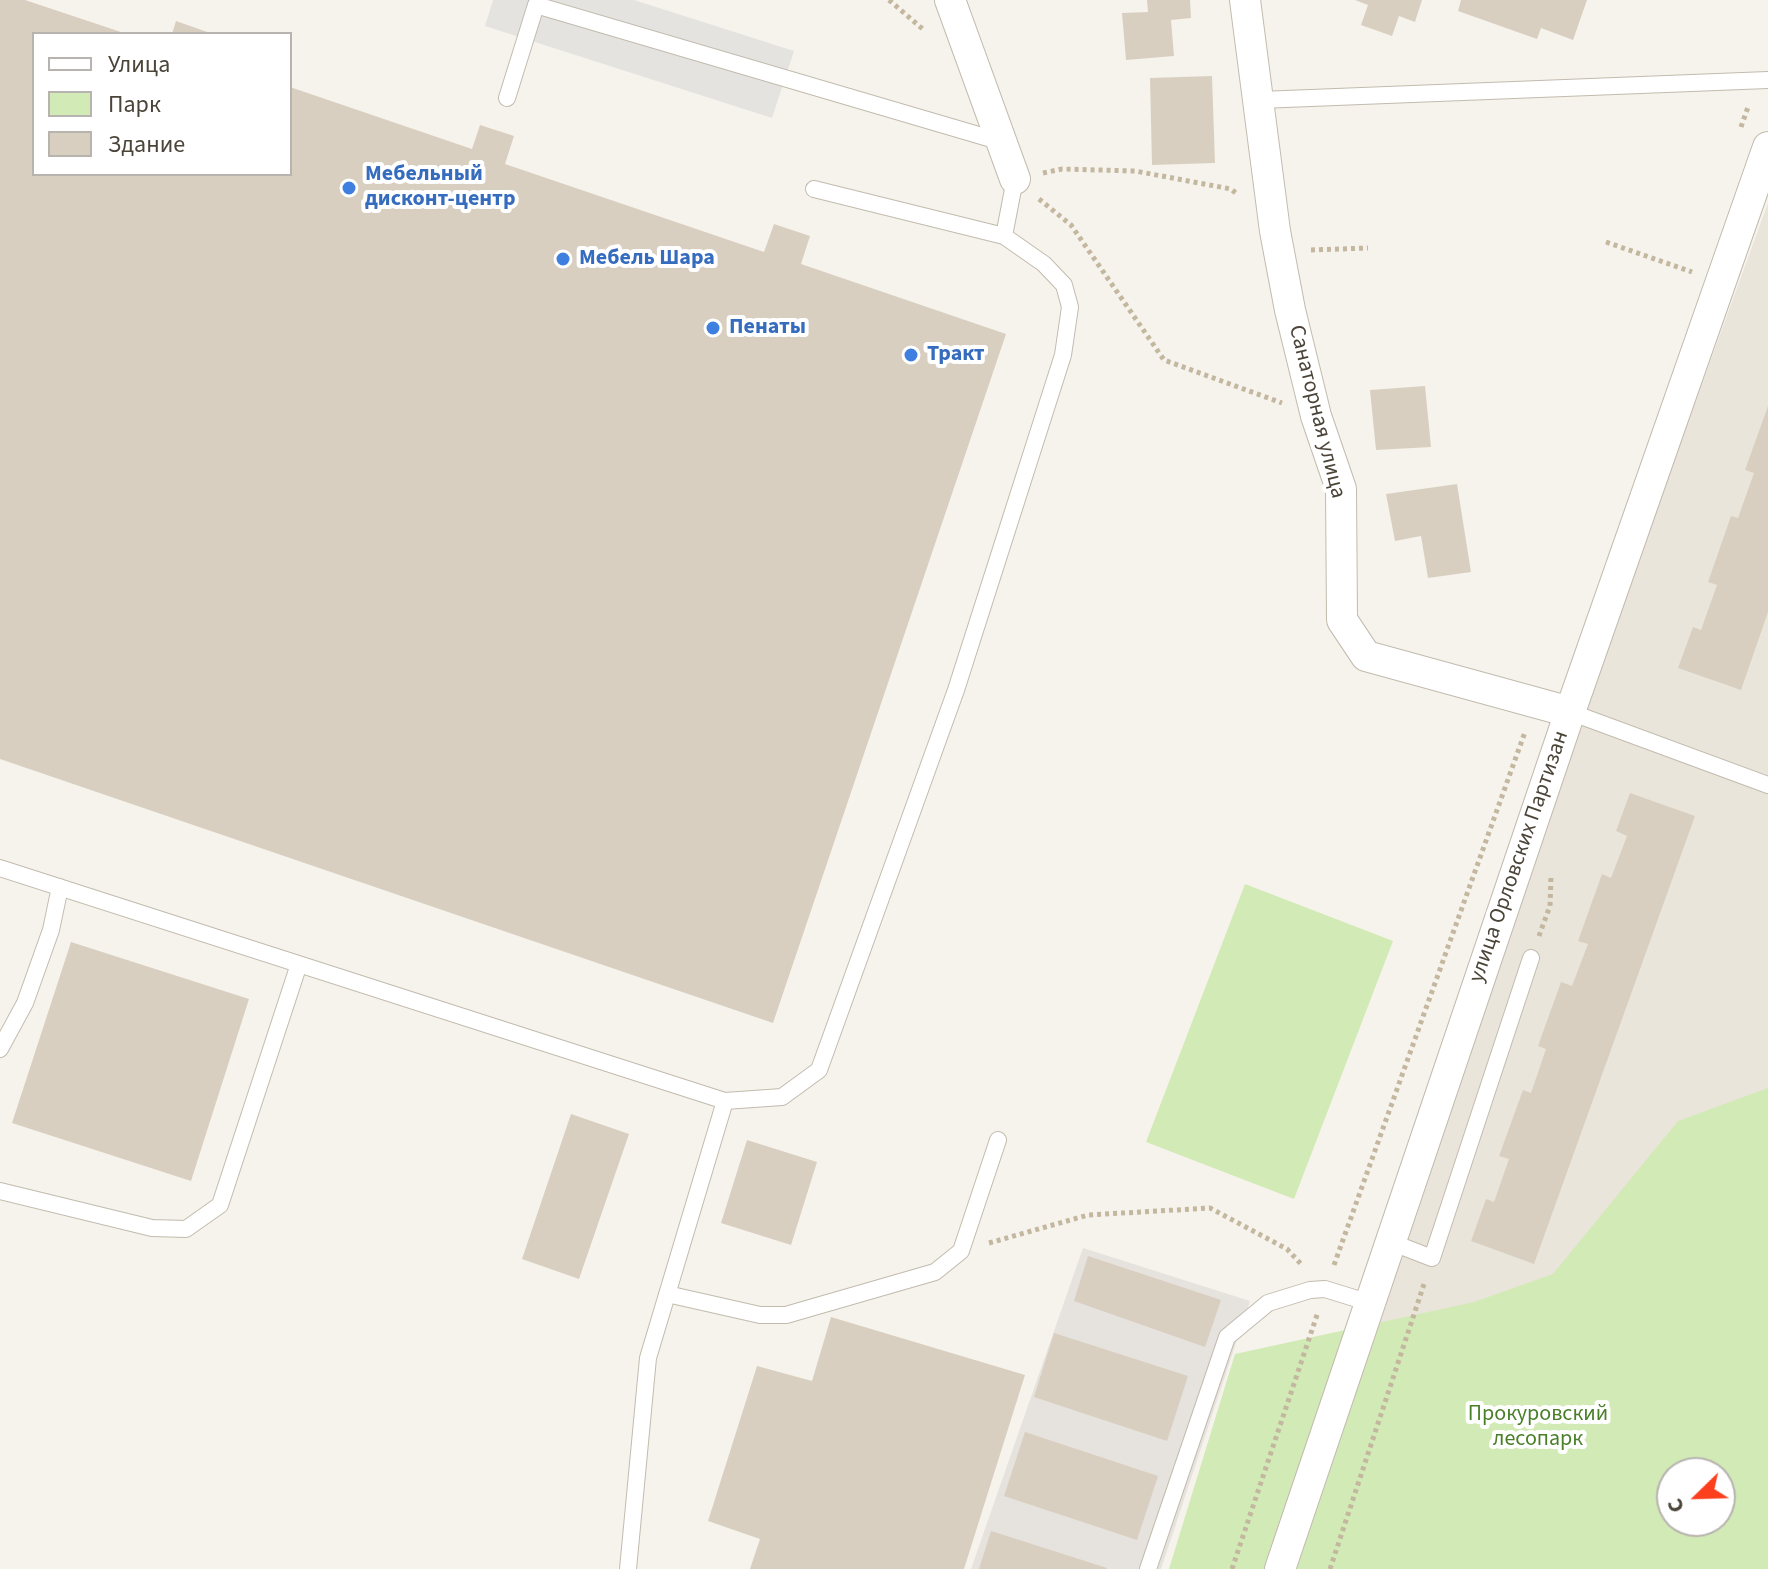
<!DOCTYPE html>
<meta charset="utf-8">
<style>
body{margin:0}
#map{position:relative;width:1768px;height:1569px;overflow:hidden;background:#f6f3ec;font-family:"Source Sans 3",sans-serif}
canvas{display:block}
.legend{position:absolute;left:32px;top:32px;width:260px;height:144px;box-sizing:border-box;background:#fff;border:2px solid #b7b4b0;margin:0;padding:10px 14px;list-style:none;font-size:24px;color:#4b4439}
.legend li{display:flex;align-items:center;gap:16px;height:40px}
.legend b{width:40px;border:2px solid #b7b4b0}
.north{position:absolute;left:1656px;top:1457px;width:80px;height:80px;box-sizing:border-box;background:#fff;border:2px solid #b7b4b0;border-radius:50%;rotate:247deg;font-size:22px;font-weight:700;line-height:32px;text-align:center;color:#4b4439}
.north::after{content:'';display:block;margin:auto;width:28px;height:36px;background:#fc3f1d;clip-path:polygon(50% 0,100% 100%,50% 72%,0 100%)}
</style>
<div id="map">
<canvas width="1768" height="1569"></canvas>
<ul class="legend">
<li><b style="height:10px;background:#fff"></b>Улица</li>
<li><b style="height:22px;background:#d2eab5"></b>Парк</li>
<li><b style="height:22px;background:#d8cfc1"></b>Здание</li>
</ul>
<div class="north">С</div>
</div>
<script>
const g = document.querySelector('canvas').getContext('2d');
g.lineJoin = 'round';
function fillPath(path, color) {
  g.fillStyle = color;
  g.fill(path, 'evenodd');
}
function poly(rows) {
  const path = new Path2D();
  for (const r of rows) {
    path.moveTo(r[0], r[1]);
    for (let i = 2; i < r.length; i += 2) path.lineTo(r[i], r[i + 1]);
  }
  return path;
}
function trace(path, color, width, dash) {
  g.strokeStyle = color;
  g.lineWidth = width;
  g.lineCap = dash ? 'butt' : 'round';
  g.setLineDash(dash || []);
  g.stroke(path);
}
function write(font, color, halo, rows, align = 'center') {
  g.font = font + ' "Source Sans 3",sans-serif';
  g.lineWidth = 8;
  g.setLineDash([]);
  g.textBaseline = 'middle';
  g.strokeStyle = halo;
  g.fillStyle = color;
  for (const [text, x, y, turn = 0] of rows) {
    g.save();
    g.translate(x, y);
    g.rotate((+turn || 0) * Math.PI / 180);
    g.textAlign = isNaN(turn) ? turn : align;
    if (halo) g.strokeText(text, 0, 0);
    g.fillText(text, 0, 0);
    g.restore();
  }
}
const residential = poly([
 [1768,203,1768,1135,1538,1393,1356,1322,1367,1302]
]);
const industrial = poly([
 [1083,1248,1250,1301,1161,1569,971,1569]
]);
const green = poly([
 [1245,884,1393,941,1294,1199,1146,1142],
 [1768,1088,1768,1569,1169,1569,1235,1354,1474,1302,1553,1274,1678,1121],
 [1672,1473,1720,1473,1720,1521,1672,1521]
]);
const parking = poly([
 [493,0,634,0,794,51,772,118,485,26]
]);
const building = poly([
 [0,0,25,0,124,33,34,34,34,174,290,174,290,87,472,149,480,125,514,136,505,164,764,252,774,224,810,236,801,264,1006,334,773,1023,0,759],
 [1147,0,1190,0,1191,18,1171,20,1174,56,1126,60,1122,13,1148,12],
 [1355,0,1422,0,1415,22,1399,16,1392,36,1361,25,1368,5],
 [1461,0,1587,0,1573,40,1541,28,1537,39,1458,11],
 [176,21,213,34,172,34],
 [1212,76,1215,163,1152,165,1150,78],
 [1425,386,1431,447,1376,450,1370,390],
 [1768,406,1768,612,1741,690,1678,668,1693,627,1701,630,1717,585,1708,582,1731,516,1738,518,1754,473,1745,470],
 [1457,484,1471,572,1428,578,1421,536,1395,541,1386,494],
 [1630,793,1695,816,1534,1264,1471,1241,1486,1199,1494,1202,1509,1159,1499,1156,1523,1090,1531,1093,1546,1049,1538,1046,1561,982,1572,986,1588,944,1578,941,1602,874,1611,878,1627,836,1616,831],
 [71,942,249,999,191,1181,12,1123],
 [571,1114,629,1134,579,1279,522,1259],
 [747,1140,817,1162,791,1245,721,1223],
 [1088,1256,1221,1300,1205,1347,1074,1301],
 [831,1317,1025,1375,964,1569,750,1569,760,1539,708,1521,757,1366,812,1381],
 [1054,1333,1188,1376,1167,1441,1034,1397],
 [1025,1432,1158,1476,1137,1540,1004,1496],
 [991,1531,1107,1568,1107,1569,979,1569]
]);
const path = poly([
 [889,0,925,31],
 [1741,127,1748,107],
 [1043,173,1062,169,1135,171,1231,189,1237,194],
 [1039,199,1071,225,1164,360,1282,403],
 [1606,242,1692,272],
 [1311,250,1368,248],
 [1539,936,1550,906,1551,876],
 [989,1243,1088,1215,1210,1208,1287,1249,1302,1265],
 [1334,1265,1525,732],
 [1232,1569,1318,1312],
 [1330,1569,1425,1281]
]);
const service = poly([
 [507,98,536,5,1002,142],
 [1260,100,1768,80],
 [814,189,1004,236,1015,179],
 [1570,712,1768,785],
 [0,868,725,1101],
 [0,1049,25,1003,51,930,60,887],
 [0,1191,152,1228,186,1229,220,1205,299,964],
 [1388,1241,1432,1258,1531,958],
 [667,1294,760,1315,786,1315,935,1272,961,1251,998,1140],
 [628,1569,648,1358,725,1101,782,1097,819,1070,956,690,1063,355,1070,307,1064,285,1044,264,1004,236],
 [1148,1569,1227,1337,1268,1303,1310,1290,1325,1289,1367,1302]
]);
const minor = poly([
 [950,0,1015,179],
 [1245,0,1275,231,1290,310,1316,416,1341,489,1342,620,1366,656,1570,712],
 [1280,1569,1570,712,1768,147]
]);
const markers = [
 [349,188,8,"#3f7fe0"],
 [563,259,8,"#3f7fe0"],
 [713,328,8,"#3f7fe0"],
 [911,355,8,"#3f7fe0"]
];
const shopNames = [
 ["Мебельный",365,175],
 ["дисконт-центр",365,200],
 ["Мебель Шара",579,259],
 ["Пенаты",729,328],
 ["Тракт",927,355]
];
const streetNames = [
 ["Санаторная улица",1316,412,76],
 ["улица Орловских Партизан",1520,857,-71]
];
const parkNames = [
 ["Прокуровский",1538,1415],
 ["лесопарк",1538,1440]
];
fillPath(residential, '#eae5da');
fillPath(industrial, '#e6e2dd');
fillPath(green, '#d2eab5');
fillPath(parking, '#e5e3e0');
fillPath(building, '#d8cfc1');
trace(service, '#c2bbae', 18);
trace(minor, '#c2bbae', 32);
trace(path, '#c4b79f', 5, [4, 4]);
trace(service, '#fff', 16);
trace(minor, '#fff', 30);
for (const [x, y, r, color] of markers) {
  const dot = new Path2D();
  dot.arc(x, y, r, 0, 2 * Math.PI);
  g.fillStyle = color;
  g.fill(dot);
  trace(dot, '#fff', 3);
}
write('bold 22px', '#366cbe', '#fff', shopNames, 'left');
write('22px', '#4b4439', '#fff', streetNames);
write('22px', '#4a7f2a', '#fff', parkNames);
</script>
